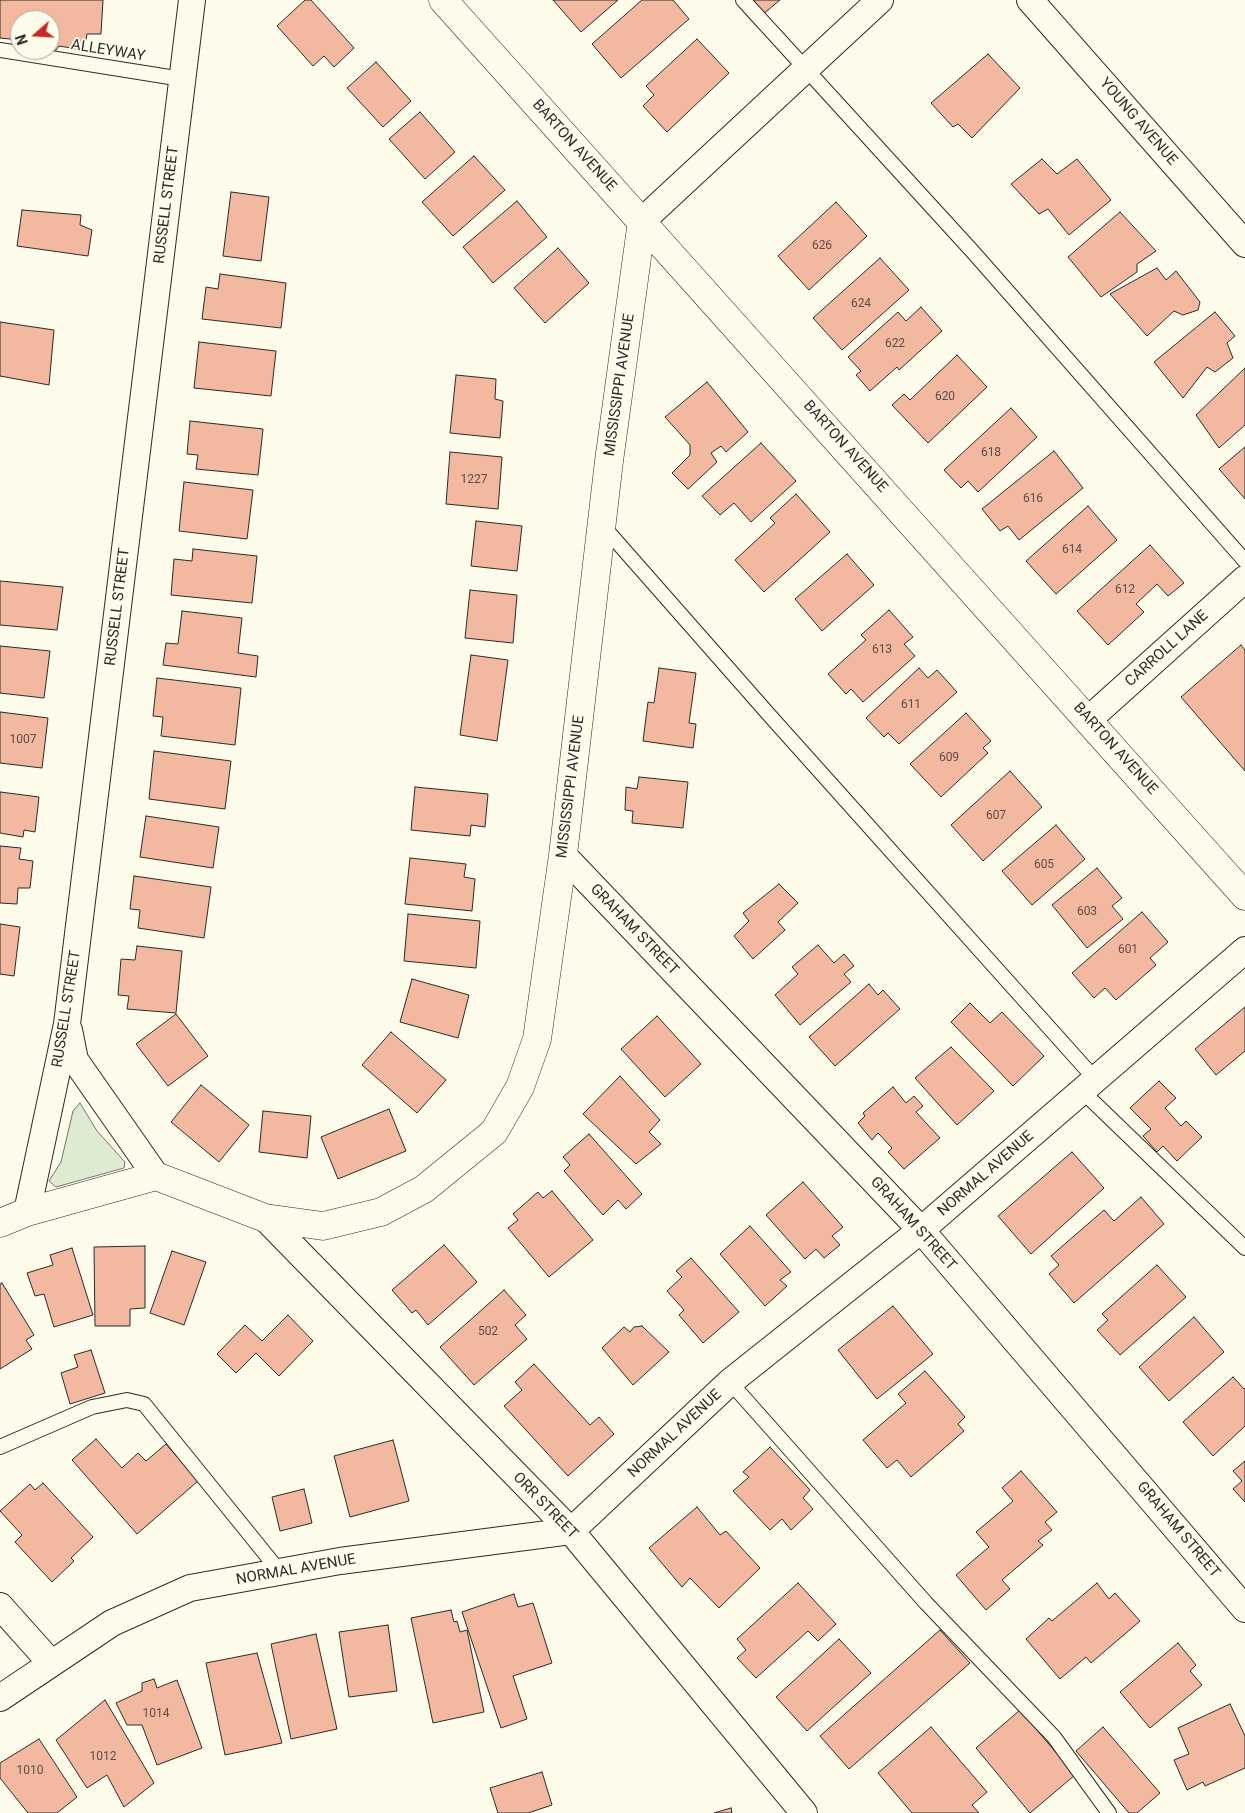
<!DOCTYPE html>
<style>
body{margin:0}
#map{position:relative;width:1245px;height:1813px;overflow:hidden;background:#fdfbea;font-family:Roboto,sans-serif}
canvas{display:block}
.north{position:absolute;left:10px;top:10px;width:50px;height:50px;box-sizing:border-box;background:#fdfbea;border:1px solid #a9a89e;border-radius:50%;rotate:251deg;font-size:14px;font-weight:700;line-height:20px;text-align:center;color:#2b2b2b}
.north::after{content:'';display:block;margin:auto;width:18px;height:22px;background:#c62828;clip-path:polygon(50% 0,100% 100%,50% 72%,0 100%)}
</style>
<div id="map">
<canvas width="1245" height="1813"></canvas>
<div class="north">N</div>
</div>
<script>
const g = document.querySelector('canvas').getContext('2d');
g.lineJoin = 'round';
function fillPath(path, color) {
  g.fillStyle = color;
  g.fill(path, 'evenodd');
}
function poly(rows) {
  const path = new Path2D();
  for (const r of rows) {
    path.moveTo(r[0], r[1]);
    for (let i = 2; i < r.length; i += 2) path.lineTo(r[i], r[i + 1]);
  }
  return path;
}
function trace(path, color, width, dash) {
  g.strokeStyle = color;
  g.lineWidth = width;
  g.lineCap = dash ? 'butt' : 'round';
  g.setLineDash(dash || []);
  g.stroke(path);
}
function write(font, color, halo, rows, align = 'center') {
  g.font = font + ' Roboto,sans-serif';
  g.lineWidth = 4;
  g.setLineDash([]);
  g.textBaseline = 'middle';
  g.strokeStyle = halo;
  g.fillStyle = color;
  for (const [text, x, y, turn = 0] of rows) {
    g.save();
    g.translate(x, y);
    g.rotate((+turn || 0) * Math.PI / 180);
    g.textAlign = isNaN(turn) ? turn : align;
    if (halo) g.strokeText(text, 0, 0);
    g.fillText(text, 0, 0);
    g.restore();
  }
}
const green = poly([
 [80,1103,97,1131,125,1162,124,1168,56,1187,49,1181,61,1162,73,1111,80,1103]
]);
const building = poly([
 [0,0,103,0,101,34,87,34,84,50,59,46,56,50,50,50,50,20,20,20,20,40,0,38,0,0],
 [305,0,311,0,354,48,334,67,324,56,313,66,277,26,305,0],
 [553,0,618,0,581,32,553,0],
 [642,0,673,0,689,19,621,78,592,44,642,0],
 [749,0,780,0,762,15,749,0],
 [697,39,729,73,667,132,643,106,654,95,646,86,697,39],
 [988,54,1020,88,972,138,958,124,953,127,931,103,988,54],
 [376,62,411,101,383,127,347,88,376,62],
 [420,112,455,152,425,179,389,139,420,112],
 [474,156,505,190,453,236,422,202,474,156],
 [1042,159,1057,174,1077,159,1111,200,1069,235,1048,209,1039,214,1011,184,1042,159],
 [231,192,269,197,261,261,223,256,231,192],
 [517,201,547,237,493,283,463,247,517,201],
 [836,202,867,236,809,290,778,256,836,202],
 [22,210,81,215,80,225,92,230,88,256,17,246,22,210],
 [1120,212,1156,251,1137,264,1137,272,1101,297,1068,257,1120,212],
 [558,248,589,283,545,323,514,288,558,248],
 [880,258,909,290,842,350,813,318,880,258],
 [1157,268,1166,280,1176,271,1200,302,1198,310,1183,315,1174,311,1147,336,1110,294,1157,268],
 [220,274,286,283,281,328,202,319,206,287,218,289,220,274],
 [921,307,942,331,899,370,897,367,870,391,856,375,861,371,848,357,898,312,906,321,921,307],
 [1215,312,1235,336,1227,343,1233,358,1215,372,1207,367,1183,398,1154,362,1215,312],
 [0,322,54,330,49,385,0,376,0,322],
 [199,342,276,351,271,396,194,388,199,342],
 [957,355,987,387,928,443,892,405,904,394,910,400,957,355],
 [1245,368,1245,425,1219,448,1196,415,1245,368],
 [456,375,496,379,495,399,503,401,500,438,450,433,456,375],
 [707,382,748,432,726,452,721,446,711,453,717,462,688,489,672,473,690,455,690,445,665,417,707,382],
 [1011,408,1037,437,978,492,968,481,961,488,944,470,1011,408],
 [190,421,263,429,258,475,196,469,198,455,187,454,190,421],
 [761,443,796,481,751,522,734,503,720,515,702,496,761,443],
 [1245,447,1245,499,1219,469,1245,447],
 [1054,451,1083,488,1019,540,1008,526,1000,531,982,509,1054,451],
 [450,452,502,457,498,509,446,504,450,452],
 [184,482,253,490,247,539,179,531,184,482],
 [796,494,830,532,764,592,735,560,775,523,770,518,796,494],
 [1088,506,1117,540,1056,594,1026,561,1088,506],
 [476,521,522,526,517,571,471,566,476,521],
 [1150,545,1184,583,1168,596,1157,584,1136,604,1144,612,1108,645,1077,611,1150,545],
 [193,549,257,556,252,603,171,595,174,559,192,561,193,549],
 [847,554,874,585,822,631,795,599,847,554],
 [0,581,63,587,57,630,0,625,0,581],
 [470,590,517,595,513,643,465,638,470,590],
 [889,610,913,637,904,644,915,656,863,702,851,689,846,694,828,674,866,640,861,635,889,610],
 [182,611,242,618,238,653,258,656,256,677,163,665,166,643,178,644,182,611],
 [1241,645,1245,650,1245,771,1181,697,1241,645],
 [0,646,50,651,44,698,0,693,0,646],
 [471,655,508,660,497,741,460,735,471,655],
 [659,668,696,673,689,723,696,724,693,748,643,741,648,702,654,703,659,668],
 [919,668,928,678,937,670,957,692,899,744,888,733,884,737,866,718,919,668],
 [157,678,241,688,235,745,161,736,163,717,153,716,157,678],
 [0,712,48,718,42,768,0,763,0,712],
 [966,713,991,741,983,748,988,753,941,797,910,764,966,713],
 [154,751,231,761,225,809,149,799,154,751],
 [1010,771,1042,807,983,861,951,825,1010,771],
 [639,777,688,782,683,828,632,823,633,811,625,810,626,787,637,789,639,777],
 [415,787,488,794,485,827,471,825,470,836,411,830,415,787],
 [0,792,39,797,35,832,24,830,23,837,0,833,0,792],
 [146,816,219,827,213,868,140,857,146,816],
 [1056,825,1085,859,1032,905,1002,871,1056,825],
 [0,846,21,848,19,859,33,861,30,888,18,888,17,904,0,903,0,846],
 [410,858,466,864,464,877,475,879,472,911,405,904,410,858],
 [1097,868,1122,898,1112,906,1123,919,1087,948,1052,905,1097,868],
 [134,876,211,887,204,938,138,928,140,910,130,909,134,876],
 [779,884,798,903,778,922,785,930,753,959,734,936,749,921,743,913,779,884],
 [1142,912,1168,942,1150,958,1156,965,1116,1000,1105,988,1094,998,1072,973,1142,912],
 [408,914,480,921,476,968,404,961,408,914],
 [0,924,20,927,14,976,0,974,0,924],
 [818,945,834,963,844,954,854,966,844,974,851,982,800,1025,775,995,798,974,792,967,818,945],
 [137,946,182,951,176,1013,127,1009,129,996,118,995,121,959,135,960,137,946],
 [412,979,469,995,458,1038,400,1022,412,979],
 [869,984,878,995,883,990,900,1009,835,1066,809,1037,869,984],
 [970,1003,990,1023,1002,1012,1044,1056,1013,1086,951,1022,970,1003],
 [1245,1007,1245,1051,1216,1075,1195,1049,1245,1007],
 [176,1014,208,1056,168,1086,136,1044,176,1014],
 [657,1016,701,1064,665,1097,621,1049,657,1016],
 [391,1032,446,1080,417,1113,362,1065,391,1032],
 [951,1047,994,1091,957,1125,915,1078,951,1047],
 [620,1076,660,1120,649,1132,661,1144,636,1164,583,1114,620,1076],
 [1159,1081,1176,1098,1165,1108,1181,1126,1186,1121,1202,1137,1177,1161,1163,1146,1157,1152,1143,1136,1151,1129,1130,1108,1159,1081],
 [201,1085,249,1125,219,1162,171,1122,201,1085],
 [893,1087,906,1103,914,1096,923,1106,916,1112,940,1138,904,1169,888,1152,892,1148,878,1133,872,1140,858,1123,865,1116,863,1113,893,1087],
 [389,1109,406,1151,338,1179,321,1137,389,1109],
 [263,1111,311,1116,307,1158,259,1152,263,1111],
 [589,1134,642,1194,626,1209,618,1200,603,1215,564,1171,570,1165,563,1157,589,1134],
 [1072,1152,1104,1188,1031,1254,998,1216,1072,1152],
 [803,1182,843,1227,832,1236,840,1245,824,1258,816,1249,805,1259,766,1215,803,1182],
 [552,1191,593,1240,549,1277,508,1228,518,1220,513,1214,538,1192,543,1198,552,1191],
 [1141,1197,1164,1224,1074,1303,1049,1274,1059,1265,1051,1256,1104,1210,1114,1221,1141,1197],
 [750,1226,791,1272,780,1280,787,1286,765,1306,720,1254,750,1226],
 [444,1245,477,1282,428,1325,416,1310,412,1313,392,1290,444,1245],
 [145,1246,145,1308,130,1309,130,1326,95,1326,94,1247,145,1246],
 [72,1248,93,1315,54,1327,44,1294,35,1296,27,1273,53,1265,50,1255,72,1248],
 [172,1251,206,1262,184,1325,150,1313,172,1251],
 [691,1258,739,1312,703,1343,679,1315,684,1310,667,1291,682,1277,676,1271,691,1258],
 [1157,1265,1186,1297,1120,1355,1097,1330,1108,1320,1102,1314,1157,1265],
 [2,1283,34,1335,26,1340,32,1349,0,1369,0,1284,2,1283],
 [504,1290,526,1315,515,1325,527,1339,474,1385,440,1347,504,1290],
 [893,1306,933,1354,877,1399,838,1350,893,1306],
 [288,1315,313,1341,279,1376,256,1353,236,1373,217,1354,245,1325,262,1341,288,1315],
 [1194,1317,1224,1352,1169,1401,1139,1367,1194,1317],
 [642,1326,669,1352,633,1385,602,1348,624,1327,630,1332,634,1327,642,1326],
 [91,1350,105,1393,70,1404,61,1373,78,1367,74,1355,91,1350],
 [534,1364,590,1425,599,1417,614,1434,568,1476,504,1406,522,1390,515,1382,534,1364],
 [925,1371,965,1417,958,1424,964,1431,911,1477,897,1460,887,1468,863,1440,906,1403,898,1394,925,1371],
 [1233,1377,1244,1389,1245,1388,1245,1426,1213,1456,1183,1422,1233,1377],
 [96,1439,122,1468,138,1453,146,1461,166,1444,198,1481,137,1534,72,1460,96,1439],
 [393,1440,409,1501,350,1517,334,1456,393,1440],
 [770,1447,810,1490,803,1498,813,1509,791,1530,782,1519,770,1530,733,1491,749,1477,743,1472,770,1447],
 [1245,1461,1245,1502,1233,1489,1242,1481,1233,1471,1245,1461],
 [1021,1471,1057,1512,1045,1522,1052,1530,1038,1541,1043,1545,1002,1580,1010,1589,986,1610,956,1575,989,1547,976,1532,1013,1501,1002,1488,1021,1471],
 [43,1483,93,1537,71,1558,74,1561,52,1582,15,1542,22,1535,0,1511,30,1484,35,1490,43,1483],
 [304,1489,312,1523,280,1531,272,1497,304,1489],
 [697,1507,720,1535,726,1531,760,1568,719,1608,690,1578,682,1587,649,1548,697,1507],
 [798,1583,836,1624,818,1641,808,1631,756,1678,737,1658,746,1650,737,1639,798,1583],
 [1097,1583,1109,1599,1115,1593,1140,1621,1091,1663,1086,1657,1060,1679,1026,1639,1049,1618,1052,1621,1097,1583],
 [514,1594,518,1607,533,1603,552,1663,513,1676,527,1719,501,1728,462,1612,514,1594],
 [451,1610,454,1622,457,1621,460,1632,467,1630,484,1712,433,1723,411,1618,451,1610],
 [388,1625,397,1691,349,1697,339,1632,388,1625],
 [940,1630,970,1663,849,1769,820,1736,940,1630],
 [316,1634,337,1729,291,1739,271,1644,316,1634],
 [839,1639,871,1673,807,1731,776,1697,839,1639],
 [1178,1643,1196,1665,1190,1671,1202,1685,1150,1728,1120,1692,1178,1643],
 [257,1653,282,1743,225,1755,206,1663,257,1653],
 [154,1679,157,1688,177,1680,202,1748,157,1765,142,1725,127,1725,116,1703,142,1691,142,1683,154,1679],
 [105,1700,154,1783,124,1807,107,1775,87,1788,56,1740,105,1700],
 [1230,1704,1245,1736,1245,1768,1205,1786,1203,1782,1187,1790,1174,1760,1189,1754,1178,1728,1230,1704],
 [1020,1710,1075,1775,1030,1813,976,1748,1020,1710],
 [931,1727,987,1792,972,1805,979,1813,912,1813,878,1773,931,1727],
 [1103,1727,1160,1793,1137,1813,1129,1813,1076,1751,1103,1727],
 [39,1739,77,1797,57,1813,28,1813,0,1778,0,1763,39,1739],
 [542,1772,552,1805,528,1813,498,1813,490,1788,542,1772],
 [731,1808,732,1813,714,1813,731,1808]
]);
const lane = poly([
 [743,0,973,252,1245,561],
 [0,50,182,79],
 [603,526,771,717,1096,1080],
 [1082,1091,1245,1248],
 [730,1382,926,1603,1054,1737,1109,1813],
 [0,1447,92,1407,127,1400,144,1404,280,1572]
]);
const street = poly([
 [1030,0,1245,244],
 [642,221,880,0],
 [1088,720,1245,579],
 [563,855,921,1230,1245,1609],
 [69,1030,75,1060,156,1176],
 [27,1212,67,1024,192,0],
 [265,1218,571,1531,804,1813],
 [0,1606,51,1663],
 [0,1698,112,1623,190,1588,340,1561,571,1531,730,1382,921,1230,1245,950]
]);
const secondary = poly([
 [0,1223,27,1212,156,1176,265,1218,323,1226,381,1212,424,1189,494,1132,520,1087,537,1039,563,855,609,461,642,221]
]);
const primary = poly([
 [443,0,1245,896]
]);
const numberNames = [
 ["626",822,246],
 ["624",861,304],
 ["622",895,344],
 ["620",945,397],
 ["618",991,453],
 ["1227",474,480],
 ["616",1033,499],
 ["614",1072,550],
 ["612",1125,590],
 ["613",882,650],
 ["611",911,705],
 ["1007",23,740],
 ["609",949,758],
 ["607",996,816],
 ["605",1044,865],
 ["603",1087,912],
 ["601",1128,950],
 ["502",488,1332],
 ["1014",156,1714],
 ["1012",103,1757],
 ["1010",30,1771]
];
const streetNames = [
 ["ALLEYWAY",108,51,9],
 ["YOUNG AVENUE",1138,122,49],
 ["BARTON AVENUE",574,146,48],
 ["RUSSELL STREET",167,205,-83],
 ["MISSISSIPPI AVENUE",620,385,-82],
 ["BARTON AVENUE",845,447,48],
 ["RUSSELL STREET",118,607,-83],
 ["CARROLL LANE",1167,649,-42],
 ["BARTON AVENUE",1115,749,48],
 ["MISSISSIPPI AVENUE",571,787,-83],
 ["GRAHAM STREET",634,930,46],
 ["RUSSELL STREET",67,1009,-81],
 ["NORMAL AVENUE",986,1174,-41],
 ["GRAHAM STREET",913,1224,48],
 ["NORMAL AVENUE",675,1434,-43],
 ["ORR STREET",545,1506,46],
 ["GRAHAM STREET",1178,1530,50],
 ["NORMAL AVENUE",296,1570,-10]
];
fillPath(green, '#deebd1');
trace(green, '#74746e', 1);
fillPath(building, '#f2b8a0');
trace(building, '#2b2b2b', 1);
trace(lane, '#2b2b2b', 16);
trace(street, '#2b2b2b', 28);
trace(secondary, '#2b2b2b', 29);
trace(primary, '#2b2b2b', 29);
trace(lane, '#fdfbea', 14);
trace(street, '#fdfbea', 26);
trace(secondary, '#fdfbea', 28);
trace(primary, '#fdfbea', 28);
write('12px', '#5d4e48', null, numberNames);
write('15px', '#2b2b2b', '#fdfbea', streetNames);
</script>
